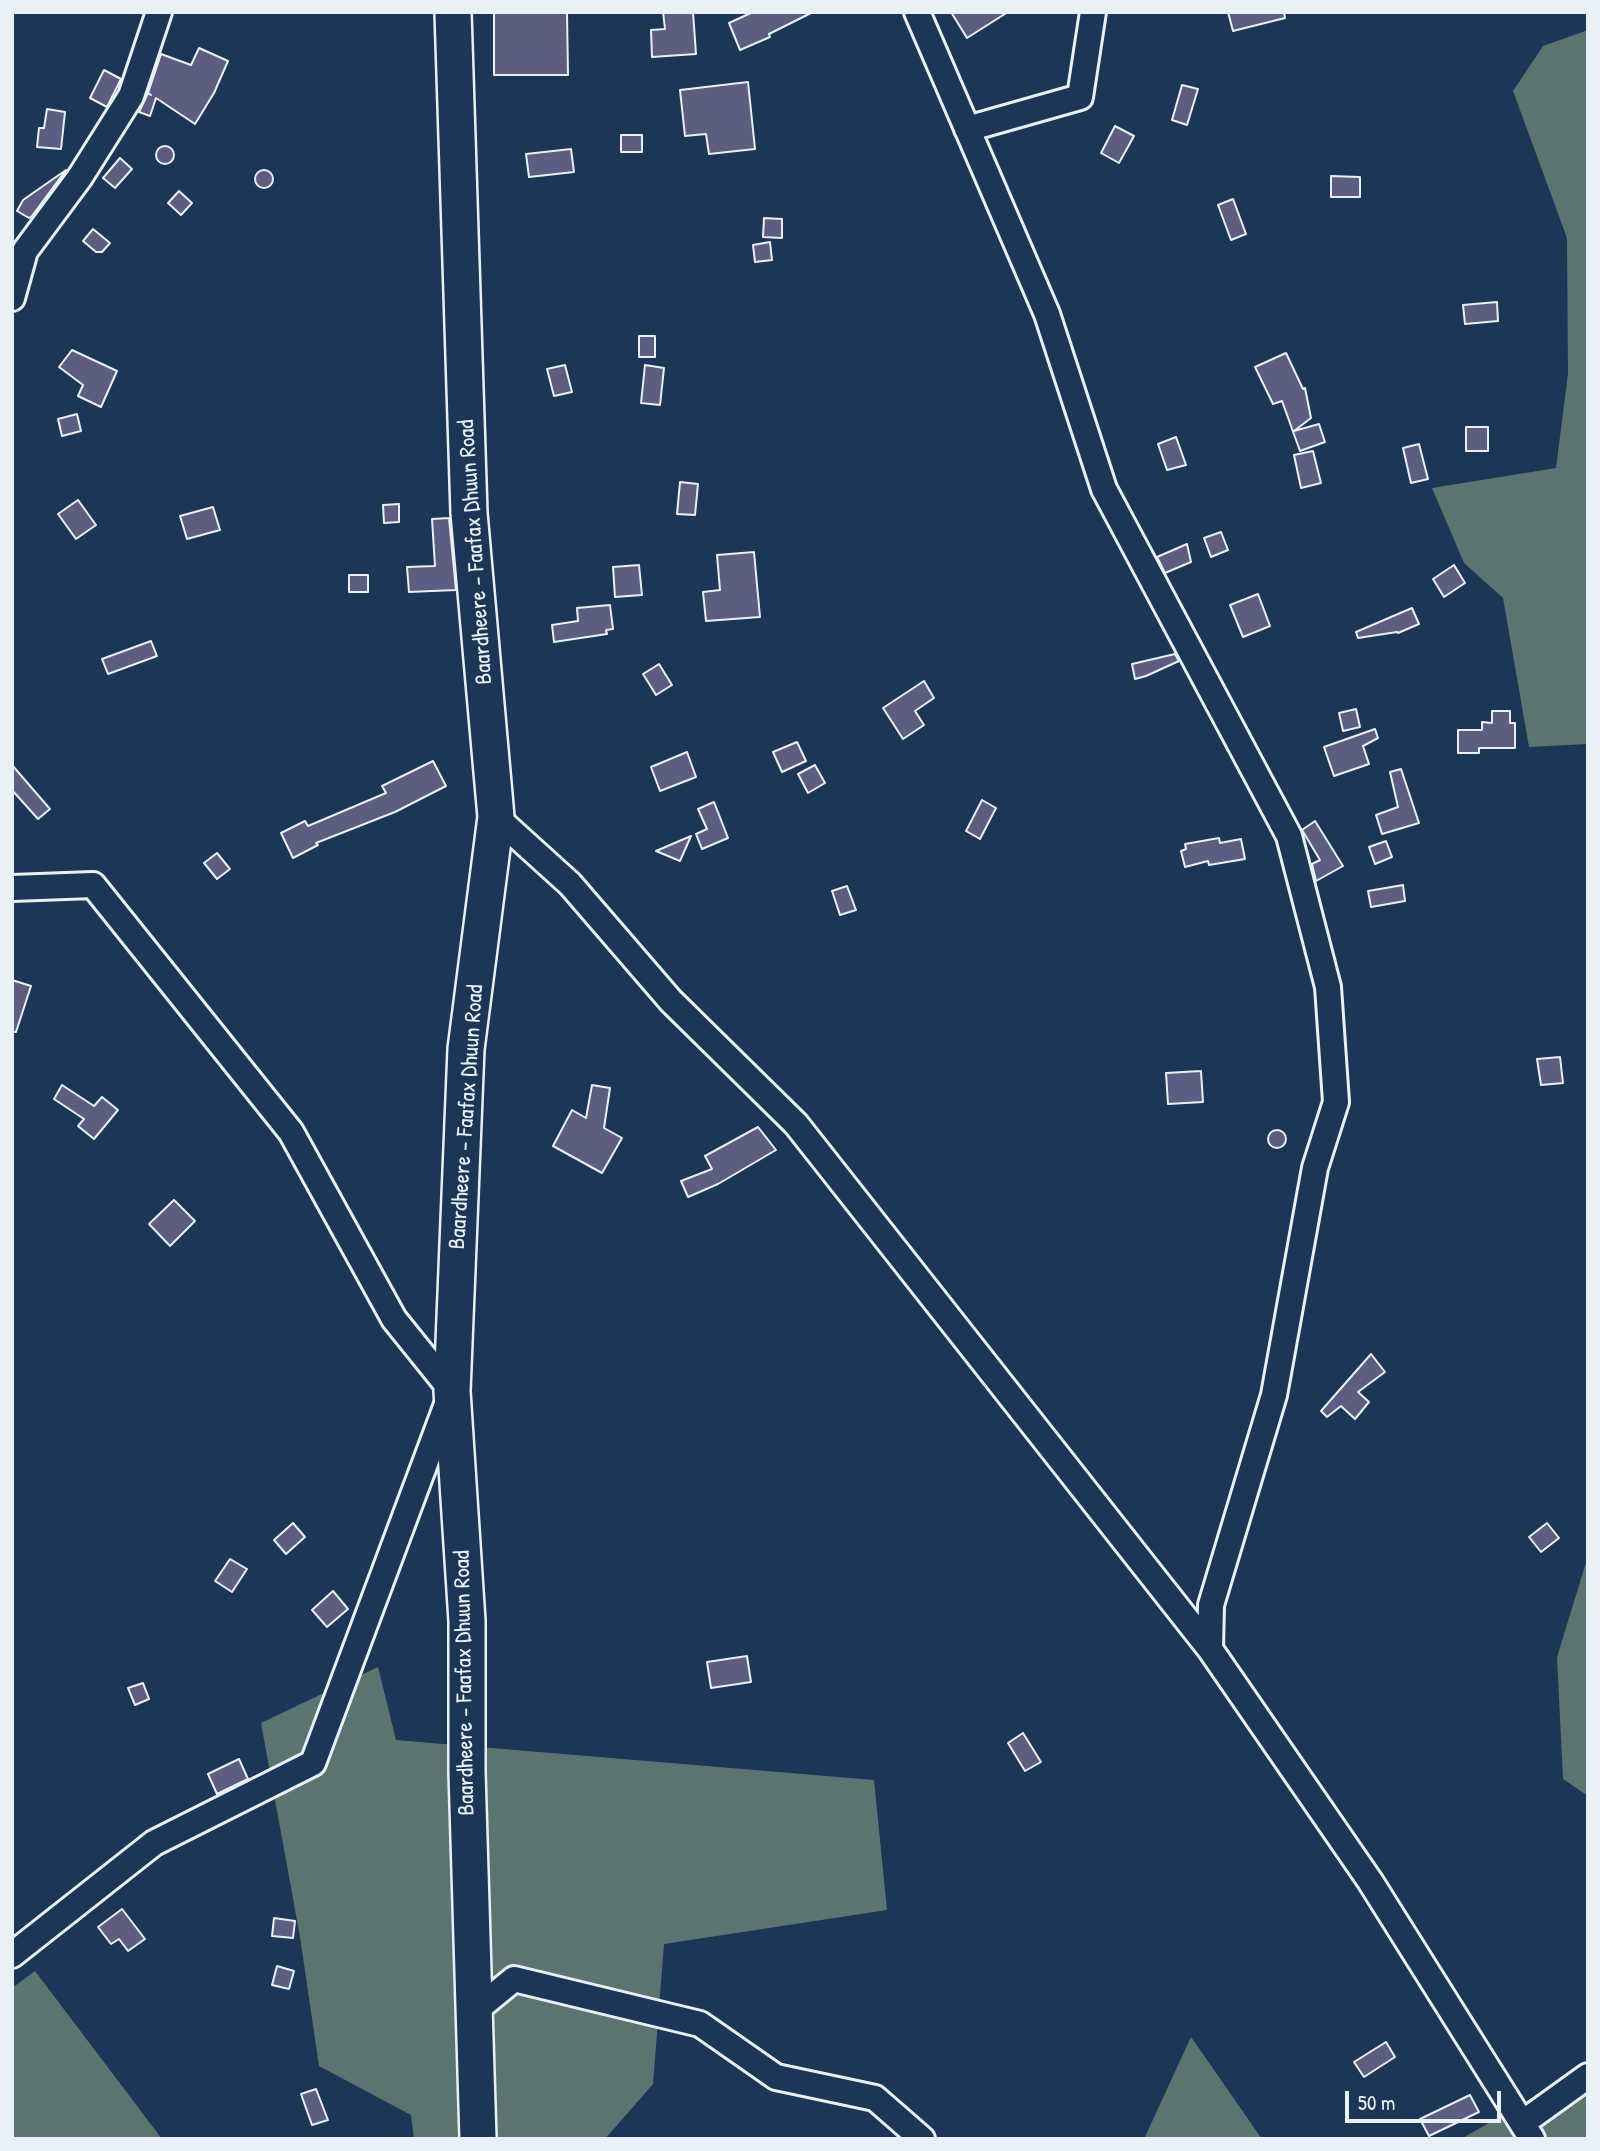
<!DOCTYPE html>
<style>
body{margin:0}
#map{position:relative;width:1600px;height:2151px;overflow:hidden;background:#1d3557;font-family:"Patrick Hand",sans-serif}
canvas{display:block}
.frame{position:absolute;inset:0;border:14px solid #e8f1f8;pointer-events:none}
.scale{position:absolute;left:1345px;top:2091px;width:156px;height:32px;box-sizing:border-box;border:4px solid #e8f1f8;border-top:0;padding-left:9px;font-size:21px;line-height:24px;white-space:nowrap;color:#e8f1f8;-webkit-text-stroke:5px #1d3557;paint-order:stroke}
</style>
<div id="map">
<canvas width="1600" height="2151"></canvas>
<div class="frame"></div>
<div class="scale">50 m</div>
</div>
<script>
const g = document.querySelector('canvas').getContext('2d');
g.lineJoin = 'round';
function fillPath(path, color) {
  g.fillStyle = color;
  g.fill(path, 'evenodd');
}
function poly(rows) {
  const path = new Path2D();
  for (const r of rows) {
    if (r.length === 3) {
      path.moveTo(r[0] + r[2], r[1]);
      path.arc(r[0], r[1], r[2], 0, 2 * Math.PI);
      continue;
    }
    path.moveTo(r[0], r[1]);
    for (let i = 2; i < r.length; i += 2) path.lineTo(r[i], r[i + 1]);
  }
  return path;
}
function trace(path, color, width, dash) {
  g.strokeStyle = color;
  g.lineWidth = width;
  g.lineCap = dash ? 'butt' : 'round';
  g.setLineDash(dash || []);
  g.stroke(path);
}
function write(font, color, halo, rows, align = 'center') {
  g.font = font + ' "Patrick Hand",sans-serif';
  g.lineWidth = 5;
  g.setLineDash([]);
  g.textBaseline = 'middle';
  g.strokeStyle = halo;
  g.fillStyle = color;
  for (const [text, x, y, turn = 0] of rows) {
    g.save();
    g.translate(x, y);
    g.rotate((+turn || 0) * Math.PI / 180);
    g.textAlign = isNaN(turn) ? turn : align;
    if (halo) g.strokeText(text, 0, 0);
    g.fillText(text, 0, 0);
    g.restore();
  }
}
const green = poly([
 [1588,30,1588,744,1529,747,1503,598,1464,563,1432,488,1556,468,1568,374,1567,238,1513,91,1543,46],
 [1588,1556,1588,1796,1563,1779,1557,1657],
 [378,1667,396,1740,874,1780,887,1910,664,1944,653,2084,605,2139,414,2139,411,2115,319,2066,300,1937,261,1723],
 [35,1971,162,2139,12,2139,12,1988],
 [1191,2037,1262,2139,1144,2139],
 [1563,2080,1588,2083,1588,2139,1461,2139]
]);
const building = poly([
 [494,12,567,12,568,75,494,75,494,12],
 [663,12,693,12,696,54,652,57,651,30,665,29,663,12],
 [753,12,813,12,769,34,770,37,740,50,729,23,753,12],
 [951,12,1008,12,967,38,951,12],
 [1228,12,1284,12,1285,18,1233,31,1228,12],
 [199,48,228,61,214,93,195,124,156,98,150,116,139,112,148,93,151,95,148,93,161,54,191,65,199,48],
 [104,70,121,79,107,107,90,98,104,70],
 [748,82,755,149,709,154,706,134,685,136,680,90,748,82],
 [1182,85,1198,89,1187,125,1172,120,1182,85],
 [47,109,65,112,61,149,37,147,39,128,44,128,47,109],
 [1115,126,1134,136,1119,163,1101,153,1115,126],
 [621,135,642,135,642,152,621,152,621,135],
 [165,155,9],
 [571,149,574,172,529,177,526,154,571,149],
 [120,158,132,169,115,188,103,178,120,158],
 [264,179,9],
 [66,170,32,216,29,218,17,211,23,200,66,170],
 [1331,176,1360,177,1360,197,1331,197,1331,176],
 [179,191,192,203,181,215,168,203,179,191],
 [1233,199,1246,234,1231,240,1218,205,1233,199],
 [764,218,782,219,782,238,763,237,764,218],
 [93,229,110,243,102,252,96,252,83,241,93,229],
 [770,242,772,260,755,262,753,245,770,242],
 [1497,302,1498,321,1465,324,1463,305,1497,302],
 [639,336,655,336,655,357,639,357,639,336],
 [72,350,117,371,101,407,78,396,83,385,59,367,72,350],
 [1286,353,1303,389,1305,388,1311,418,1294,431,1319,424,1325,442,1300,451,1282,401,1273,404,1255,367,1286,353],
 [565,365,572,392,554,396,547,369,565,365],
 [645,365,664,368,660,405,641,403,645,365],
 [77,414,81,431,62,436,58,419,77,414],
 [1466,427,1488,427,1488,451,1466,451,1466,427],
 [1176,437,1186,465,1167,470,1158,444,1176,437],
 [1419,444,1428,479,1411,483,1403,448,1419,444],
 [1313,451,1321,483,1301,488,1294,455,1313,451],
 [680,482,698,484,695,515,677,514,680,482],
 [78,500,96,525,76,539,58,514,78,500],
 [399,504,399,522,384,523,383,505,399,504],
 [213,507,220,530,187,539,180,516,213,507],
 [449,518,456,590,409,592,407,567,435,566,432,519,449,518],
 [1221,532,1228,550,1211,557,1204,538,1221,532],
 [1187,544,1191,562,1165,573,1157,557,1187,544],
 [754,552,760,617,706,621,703,592,720,590,717,555,754,552],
 [639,565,642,595,615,597,613,567,639,565],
 [1454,565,1465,583,1444,597,1433,579,1454,565],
 [349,575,368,575,368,592,349,592,349,575],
 [1258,594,1270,626,1243,637,1230,605,1258,594],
 [610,605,613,629,606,630,607,634,554,642,552,625,578,621,577,608,610,605],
 [1412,608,1419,624,1398,633,1397,632,1358,638,1356,632,1412,608],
 [151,641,157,656,108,674,102,659,151,641],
 [1175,654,1179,661,1146,676,1135,679,1132,664,1175,654],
 [659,664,672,685,656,695,643,674,659,664],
 [924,681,934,698,915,711,924,725,903,739,883,708,924,681],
 [1356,709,1360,727,1343,731,1339,713,1356,709],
 [1492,711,1510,711,1510,723,1515,723,1515,748,1479,748,1479,753,1458,753,1458,730,1482,730,1482,722,1492,723,1492,711],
 [1375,729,1378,738,1363,746,1369,764,1334,776,1324,747,1375,729],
 [797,742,806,761,782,772,773,752,797,742],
 [687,752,696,777,660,791,651,767,687,752],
 [433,761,446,786,395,812,316,843,318,845,293,858,281,833,305,821,308,826,386,793,382,786,433,761],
 [12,765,50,809,38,819,12,790,12,765],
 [815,765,825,783,808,793,798,774,815,765],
 [1401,769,1419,823,1382,834,1376,815,1398,807,1390,772,1401,769],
 [982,800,996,808,980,839,966,831,982,800],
 [714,802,728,838,702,849,696,834,707,829,698,809,714,802],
 [1315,821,1343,866,1316,881,1312,864,1320,860,1302,830,1315,821],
 [691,836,680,861,656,851,691,836],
 [1219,838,1220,843,1241,839,1245,859,1209,865,1208,861,1185,867,1181,851,1186,849,1185,844,1219,838],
 [1386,841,1392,857,1375,864,1369,847,1386,841],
 [217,853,230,869,217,879,204,863,217,853],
 [1403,885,1405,901,1371,907,1368,891,1403,885],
 [847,886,856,910,840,915,832,891,847,886],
 [12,980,31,986,16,1032,12,1032,12,980],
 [1560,1057,1563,1083,1541,1085,1537,1059,1560,1057],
 [1201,1071,1203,1102,1168,1104,1166,1073,1201,1071],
 [62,1085,94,1106,102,1097,118,1110,94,1139,78,1126,84,1119,54,1099,62,1085],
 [592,1085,610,1088,604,1128,622,1138,602,1173,553,1146,572,1110,586,1118,592,1085],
 [758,1127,776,1150,718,1184,688,1197,681,1181,712,1169,705,1156,758,1127],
 [1277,1139,9],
 [174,1200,195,1221,170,1246,149,1224,174,1200],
 [1371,1354,1385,1372,1358,1392,1369,1402,1355,1419,1341,1406,1327,1417,1321,1411,1371,1354],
 [293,1523,305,1537,286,1554,274,1540,293,1523],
 [1547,1523,1559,1538,1541,1552,1529,1537,1547,1523],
 [230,1559,247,1569,232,1592,215,1581,230,1559],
 [333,1591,348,1609,327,1627,312,1610,333,1591],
 [747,1656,751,1682,711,1688,707,1662,747,1656],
 [143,1683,149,1699,135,1705,128,1688,143,1683],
 [1023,1733,1041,1762,1025,1771,1008,1743,1023,1733],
 [239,1759,248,1779,217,1794,208,1774,239,1759],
 [122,1909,145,1939,128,1951,119,1939,111,1944,98,1927,122,1909],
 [274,1918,295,1921,293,1938,272,1936,274,1918],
 [277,1966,294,1971,289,1989,272,1985,277,1966],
 [1386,2042,1395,2057,1364,2077,1354,2062,1386,2042],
 [316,2089,328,2120,312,2125,301,2094,316,2089],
 [1470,2095,1479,2112,1429,2136,1420,2119,1470,2095]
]);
const street = poly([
 [917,12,1047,314,1104,489,1289,836,1328,987,1336,1102,1315,1168,1274,1395,1211,1605,1210,1649],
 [967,129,1080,97,1093,12],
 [12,298,25,251,80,177,131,96,159,12],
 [496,817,570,884,671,1001,796,1124,1210,1649,1370,1881,1532,2139],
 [12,888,93,885,291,1132,394,1319,452,1391,313,1763,154,1843,12,1955],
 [475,2011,514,1979,700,2024,776,2077,875,2098,922,2139],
 [1524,2122,1588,2076]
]);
const secondary = poly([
 [453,12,469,513,496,817,466,1049,452,1391,467,1621,467,1772,478,2139]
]);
const streetNames = [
 ["Baardheere - Faafax Dhuun Road",476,552,-94],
 ["Baardheere - Faafax Dhuun Road",467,1117,-86],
 ["Baardheere - Faafax Dhuun Road",465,1683,-91]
];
fillPath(green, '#5c7470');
fillPath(building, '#5c5e81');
trace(building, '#e8f1f8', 2);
trace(street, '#e8f1f8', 30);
trace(secondary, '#e8f1f8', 40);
trace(street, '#1d3557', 24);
trace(secondary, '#1d3557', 35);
write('23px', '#e8f1f8', '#1d3557', streetNames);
</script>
